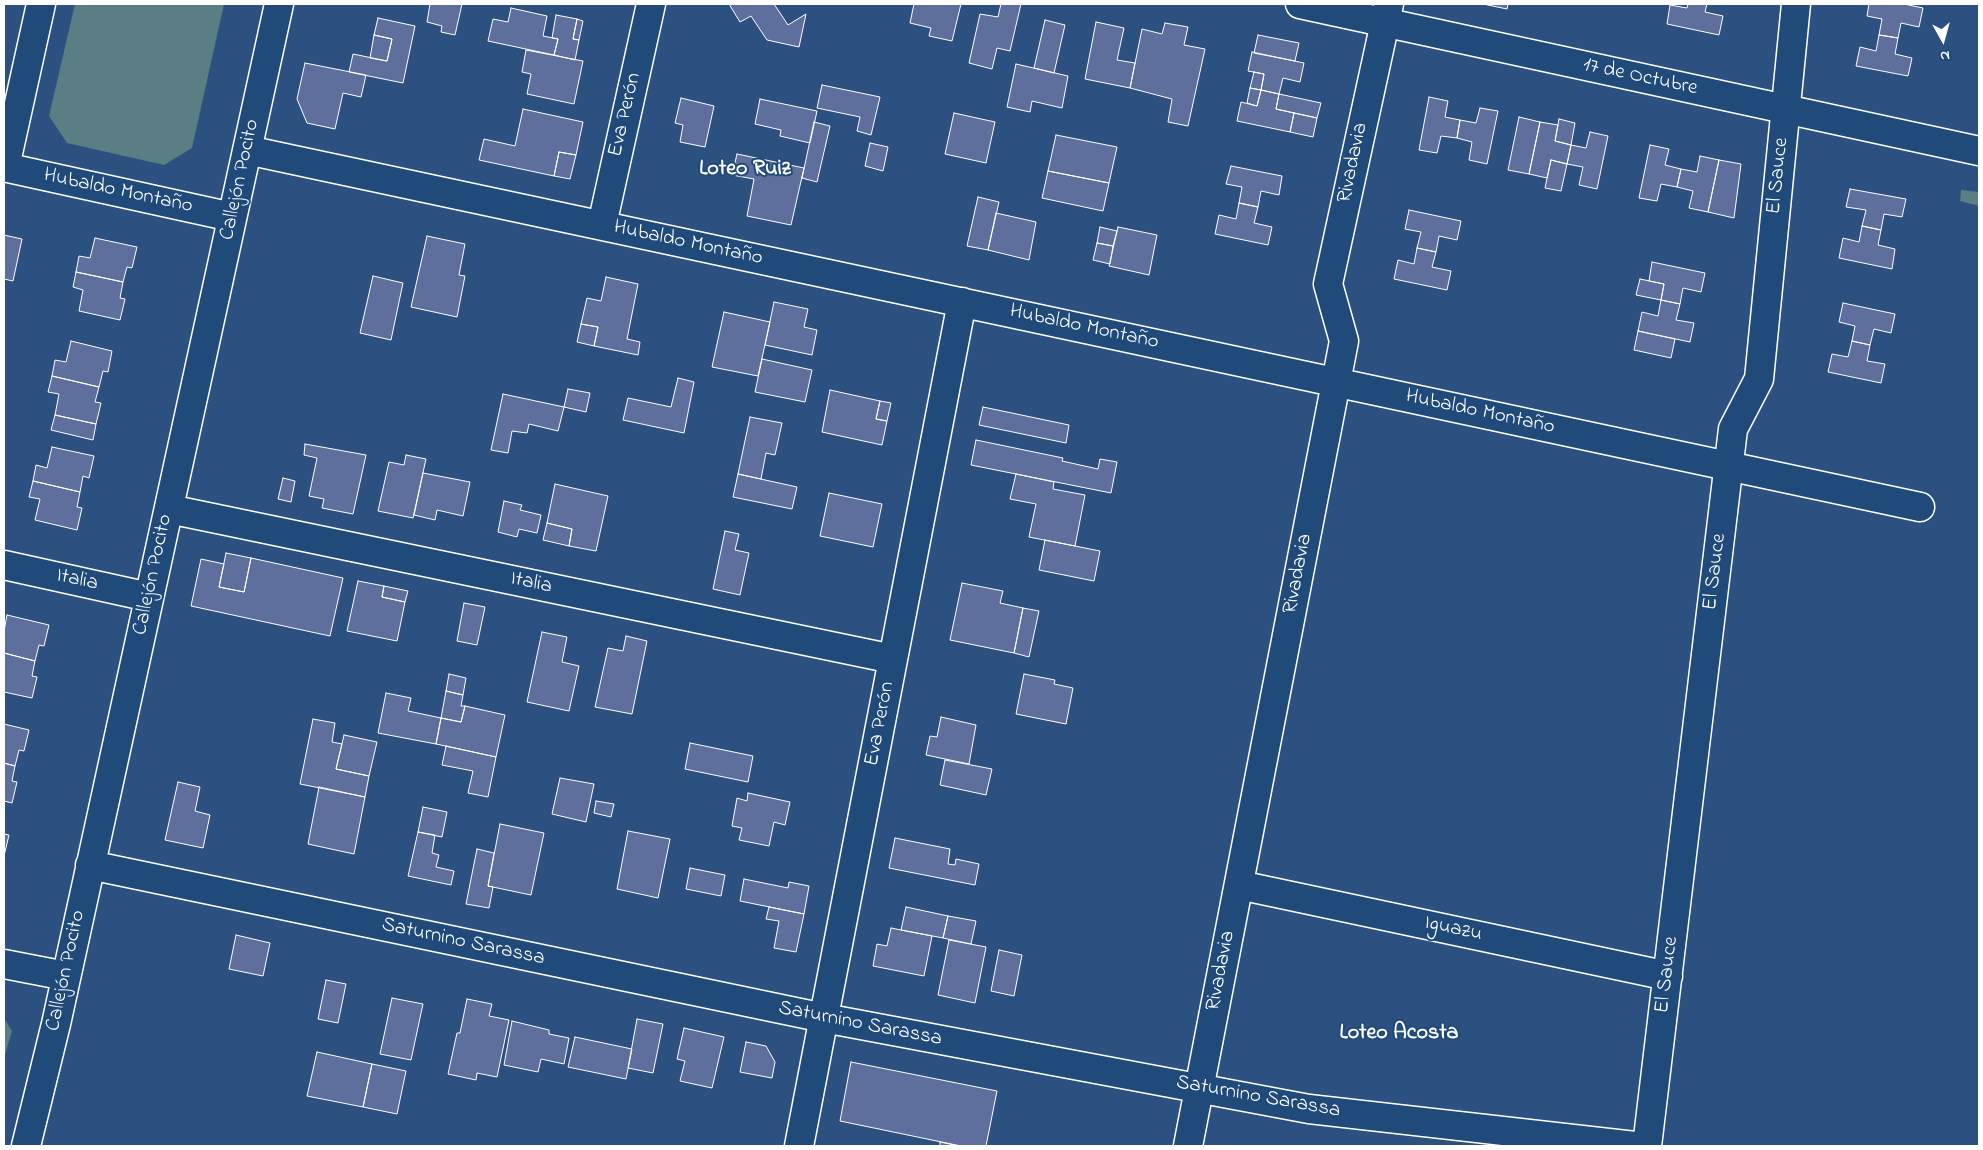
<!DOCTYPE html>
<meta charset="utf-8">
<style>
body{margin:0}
#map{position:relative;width:1983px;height:1150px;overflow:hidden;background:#2c5181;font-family:"Indie Flower",sans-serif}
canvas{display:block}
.frame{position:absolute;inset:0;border:5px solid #fff;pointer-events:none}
.north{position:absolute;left:1918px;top:15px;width:50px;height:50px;-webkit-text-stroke:4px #1f4a7a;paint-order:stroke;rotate:173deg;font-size:14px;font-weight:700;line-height:20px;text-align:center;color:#fff}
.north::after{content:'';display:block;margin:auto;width:18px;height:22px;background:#fff;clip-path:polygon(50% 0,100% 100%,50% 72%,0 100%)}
</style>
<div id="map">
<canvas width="1983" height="1150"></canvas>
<div class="frame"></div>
<div class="north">N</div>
</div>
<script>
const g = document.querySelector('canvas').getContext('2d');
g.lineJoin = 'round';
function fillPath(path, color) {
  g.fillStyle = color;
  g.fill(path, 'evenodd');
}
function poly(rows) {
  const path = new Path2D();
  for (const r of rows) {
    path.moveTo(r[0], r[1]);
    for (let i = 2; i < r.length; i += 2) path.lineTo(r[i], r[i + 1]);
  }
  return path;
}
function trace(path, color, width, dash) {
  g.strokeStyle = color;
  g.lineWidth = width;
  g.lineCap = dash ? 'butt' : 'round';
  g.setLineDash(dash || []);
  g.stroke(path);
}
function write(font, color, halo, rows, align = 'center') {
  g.font = font + ' "Indie Flower",sans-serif';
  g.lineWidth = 4;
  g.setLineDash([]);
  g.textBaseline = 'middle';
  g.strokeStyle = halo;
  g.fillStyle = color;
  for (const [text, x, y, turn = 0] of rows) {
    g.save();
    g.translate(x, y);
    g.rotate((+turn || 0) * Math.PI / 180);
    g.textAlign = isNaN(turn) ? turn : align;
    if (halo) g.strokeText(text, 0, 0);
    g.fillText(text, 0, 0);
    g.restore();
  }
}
const green = poly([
 [75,4,224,4,192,148,164,165,67,143,49,116],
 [1961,190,1979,192,1979,206,1960,201],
 [4,1018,12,1031,4,1058]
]);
const building = poly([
 [430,4,462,4,455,35,441,32,442,26,427,22,430,4],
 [729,4,774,4,788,25,806,14,799,47,767,40,751,16,740,22,729,4],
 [914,4,961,4,952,41,929,36,931,28,910,23,914,4],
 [1001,4,1021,4,1010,51,997,48,992,69,969,63,980,14,998,17,1001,4],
 [1483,4,1508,4,1507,9,1483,4],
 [1688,4,1707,4,1705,12,1723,16,1719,35,1667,24,1670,5,1687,8,1688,4],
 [1869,4,1904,4,1923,8,1919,27,1901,23,1898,38,1879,35,1882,19,1867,16,1869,4],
 [511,8,547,16,543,36,558,39,554,55,488,41,493,19,508,22,511,8],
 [556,15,577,19,573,39,579,40,575,60,554,55,558,39,552,38,556,15],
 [378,18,415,26,403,83,349,72,353,54,387,61,392,39,374,35,378,18],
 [577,19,583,21,579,40,573,39,577,19],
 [1045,20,1065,25,1054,73,1034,68,1045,20],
 [1096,22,1124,28,1117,60,1135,63,1130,88,1085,79,1096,22],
 [1165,23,1188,27,1184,45,1205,49,1188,126,1168,122,1172,99,1130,88,1142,29,1162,34,1165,23],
 [374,35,392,39,387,61,370,58,374,35],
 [1258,35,1299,43,1295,61,1254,53,1258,35],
 [1879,35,1898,38,1895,54,1912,58,1908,76,1856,66,1860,47,1876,51,1879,35],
 [526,50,583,61,574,104,527,94,531,74,522,72,526,50],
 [1252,52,1304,63,1300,82,1283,78,1279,94,1261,90,1264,74,1248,71,1252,52],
 [305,63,366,75,361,97,343,93,335,129,307,123,297,99,305,63],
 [1016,64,1068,76,1062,108,1032,101,1030,112,1007,107,1016,64],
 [1254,72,1264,74,1261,90,1250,88,1254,72],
 [822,85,880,97,871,135,857,131,860,117,817,108,822,85],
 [1250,88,1261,90,1257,106,1247,103,1250,88],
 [1261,90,1279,94,1276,109,1294,113,1290,132,1237,121,1241,102,1257,106,1261,90],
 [1279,94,1321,103,1317,118,1276,109,1279,94],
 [1429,97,1448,101,1445,117,1460,120,1457,138,1441,136,1437,153,1419,150,1429,97],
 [681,98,714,106,705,147,680,142,683,125,675,123,681,98],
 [760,99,817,111,810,143,780,136,781,130,755,124,760,99],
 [1480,108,1498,111,1487,164,1469,160,1472,142,1457,138,1460,120,1476,123,1480,108],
 [523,109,583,122,576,155,559,152,554,176,479,160,484,139,515,146,523,109],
 [954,113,995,122,986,163,945,154,954,113],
 [1294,113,1317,118,1313,137,1290,132,1294,113],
 [1519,117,1540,122,1529,174,1508,170,1519,117],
 [1559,119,1575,123,1571,145,1555,141,1559,119],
 [814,122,830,126,817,182,802,178,814,122],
 [1540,122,1558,125,1555,141,1571,145,1567,164,1551,160,1547,178,1529,174,1540,122],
 [1590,132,1608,136,1597,189,1579,185,1583,167,1567,164,1571,145,1586,148,1590,132],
 [1056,135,1117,147,1109,183,1048,171,1056,135],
 [870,143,888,147,883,171,865,166,870,143],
 [1650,145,1669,149,1665,165,1681,169,1677,187,1661,184,1657,201,1639,198,1650,145],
 [559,152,576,155,570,179,554,176,559,152],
 [737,154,804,168,791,225,747,216,754,179,732,175,737,154],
 [1700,156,1719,160,1708,212,1689,208,1693,191,1677,187,1681,169,1697,172,1700,156],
 [1551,160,1567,164,1561,191,1545,188,1551,160],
 [1719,160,1741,164,1734,218,1708,212,1719,160],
 [1231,166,1282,176,1279,195,1261,191,1258,207,1239,203,1242,187,1226,184,1231,166],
 [1048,171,1109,183,1103,211,1042,198,1048,171],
 [1850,189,1906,199,1902,217,1884,214,1881,230,1862,226,1866,210,1846,207,1850,189],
 [978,197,999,202,988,250,967,246,978,197],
 [1239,203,1258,207,1254,223,1272,227,1268,245,1215,234,1219,215,1236,219,1239,203],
 [1409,210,1461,221,1457,240,1439,236,1436,252,1417,248,1421,232,1405,229,1409,210],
 [996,213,1036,222,1029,260,988,250,996,213],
 [1862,226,1881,230,1878,245,1895,249,1892,269,1839,258,1843,238,1859,242,1862,226],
 [1100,227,1117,231,1113,246,1097,243,1100,227],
 [1118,227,1157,235,1149,275,1109,266,1118,227],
 [4,235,22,239,13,281,4,279,4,235],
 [427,236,465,244,459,275,465,276,457,317,411,307,427,236],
 [95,238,137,247,132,268,127,267,123,282,76,272,79,256,90,258,95,238],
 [1097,243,1113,246,1110,264,1093,260,1097,243],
 [1417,248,1436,252,1432,267,1451,271,1447,290,1394,279,1398,260,1414,264,1417,248],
 [1652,262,1705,273,1701,292,1683,288,1680,304,1661,300,1664,284,1649,281,1652,262],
 [76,272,123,282,120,298,125,299,120,320,79,311,83,290,73,287,76,272],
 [373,276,403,283,391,340,360,333,373,276],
 [606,277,638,284,627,339,640,342,638,355,594,346,598,327,581,324,587,298,601,301,606,277],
 [1640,279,1664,284,1661,300,1636,295,1640,279],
 [1661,300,1680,304,1676,320,1694,323,1690,342,1638,331,1642,312,1658,316,1661,300],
 [774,302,808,309,804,327,817,330,812,355,765,345,774,302],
 [1843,303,1895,314,1891,333,1874,329,1870,345,1852,341,1855,326,1839,322,1843,303],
 [724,312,770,322,758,376,712,367,724,312],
 [581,324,598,327,594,346,577,342,581,324],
 [1638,331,1675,339,1671,358,1634,350,1638,331],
 [71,341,112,351,108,372,103,371,99,387,52,376,55,360,66,362,71,341],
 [1852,341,1870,345,1867,361,1885,364,1881,383,1828,372,1832,354,1848,357,1852,341],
 [762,359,812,370,805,402,755,392,762,359],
 [52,376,99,387,95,402,101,403,96,424,55,415,59,394,48,392,52,376],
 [678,378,694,382,684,433,623,420,628,398,671,407,678,378],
 [568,389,590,393,586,412,564,407,568,389],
 [830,390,880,401,876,419,887,421,882,445,822,432,830,390],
 [503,394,564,407,558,431,529,424,527,433,512,431,508,453,491,450,503,394],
 [880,401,891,403,887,421,876,419,880,401],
 [983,407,1069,425,1066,443,979,425,983,407],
 [55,415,96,424,93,440,51,430,55,415],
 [750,417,782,423,775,455,766,453,761,479,738,474,750,417],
 [976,440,1063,458,1062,461,1098,469,1100,459,1117,462,1111,493,971,465,976,440],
 [305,444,366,455,353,514,322,508,324,499,309,496,317,458,304,455,305,444],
 [52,447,94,456,89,478,83,476,80,492,33,481,36,465,47,468,52,447],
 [406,455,426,459,413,518,378,511,389,462,404,465,406,455],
 [423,473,470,482,463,516,437,510,435,520,414,515,423,473],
 [738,474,797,487,792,509,733,497,738,474],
 [1016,474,1054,482,1053,489,1085,495,1075,546,1029,537,1036,504,1010,499,1016,474],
 [283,478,295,481,291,502,278,499,283,478],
 [33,481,80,492,77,507,82,508,77,530,35,520,40,499,29,497,33,481],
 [555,484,608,496,596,551,569,546,572,529,547,523,555,484],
 [829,493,882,504,873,547,820,536,829,493],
 [504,501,522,505,520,510,541,515,537,533,519,529,517,537,498,532,504,501],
 [547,523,572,529,569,546,543,540,547,523],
 [725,531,739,534,735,550,749,553,740,595,713,589,725,531],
 [1045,540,1100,551,1094,581,1039,570,1045,540],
 [226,553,251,558,244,592,219,587,226,553],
 [251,558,343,578,330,636,191,606,201,559,224,564,219,587,244,592,251,558],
 [358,581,384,586,382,597,405,602,397,641,347,631,358,581],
 [962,583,1003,591,1000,603,1023,608,1014,653,950,640,962,583],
 [384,586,408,591,405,602,382,597,384,586],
 [464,603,485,607,477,645,457,641,464,603],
 [1023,608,1039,611,1029,657,1014,653,1023,608],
 [7,615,49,625,44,646,39,645,35,661,4,653,4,631,7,615],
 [542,632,567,637,562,662,579,666,569,711,527,702,542,632],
 [626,636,647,641,632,714,595,707,608,648,623,651,626,636],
 [4,653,35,661,32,676,37,677,32,698,4,692,4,653],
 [449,674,466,678,463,695,446,691,449,674],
 [1024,674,1055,680,1054,684,1073,688,1066,724,1016,714,1024,674],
 [446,691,463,695,461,706,465,706,461,722,441,718,446,691],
 [386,693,411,698,408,711,441,718,436,744,378,733,386,693],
 [465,706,505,715,496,757,436,744,441,718,461,722,465,706],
 [941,717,976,725,969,764,926,755,930,736,937,737,941,717],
 [313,719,335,723,332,742,342,744,336,769,369,776,365,797,300,784,313,719],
 [4,724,29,730,24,751,19,750,15,766,4,763,4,724],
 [344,735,377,742,369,776,336,769,344,735],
 [690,743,753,756,748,782,685,769,690,743],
 [446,746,496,757,488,797,468,793,473,771,442,765,446,746],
 [945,760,992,769,986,795,940,785,945,760],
 [4,763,15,766,12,781,17,782,12,803,4,801,4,763],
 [560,778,594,784,586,822,552,814,560,778],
 [178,782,200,787,195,811,210,815,203,848,165,840,178,782],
 [319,787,365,797,354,854,308,844,319,787],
 [748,793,790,802,785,825,774,822,769,846,739,840,742,828,732,826,737,798,747,801,748,793],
 [596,801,614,804,611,817,594,813,596,801],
 [423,807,447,812,442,837,418,832,423,807],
 [500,824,544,833,531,895,488,886,500,824],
 [628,831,670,839,658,898,617,889,628,831],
 [418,832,435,835,432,853,439,855,436,867,454,871,451,885,408,876,418,832],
 [4,834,9,835,4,856,4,834],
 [895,838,950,849,948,864,955,865,956,859,979,864,975,885,889,868,895,838],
 [477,849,494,853,488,886,493,887,489,908,466,904,477,849],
 [690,868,725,875,721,896,686,889,690,868],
 [744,879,788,888,789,882,809,886,804,914,740,901,744,879],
 [769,907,804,914,796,952,774,948,779,921,766,919,769,907],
 [906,907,948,916,943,938,901,930,906,907],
 [948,916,976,921,971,944,943,938,948,916],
 [891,928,932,936,924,976,873,966,877,944,887,946,891,928],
 [236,935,270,943,263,976,229,969,236,935],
 [949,940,986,947,975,1003,938,995,949,940],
 [999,950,1022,955,1014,996,991,991,999,950],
 [326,980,346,984,338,1023,318,1019,326,980],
 [392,998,423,1004,411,1060,380,1054,392,998],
 [467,999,492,1004,489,1016,509,1020,497,1077,477,1073,476,1080,448,1074,457,1033,460,1033,467,999],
 [637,1019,663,1024,653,1073,628,1068,637,1019],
 [512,1021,549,1030,549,1034,569,1038,564,1064,541,1059,538,1072,504,1065,512,1021],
 [684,1028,724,1037,712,1088,680,1081,685,1061,677,1059,684,1028],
 [575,1037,632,1049,626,1079,568,1067,575,1037],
 [746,1042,766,1046,775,1062,772,1078,740,1072,746,1042],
 [317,1052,372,1064,363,1107,307,1096,317,1052],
 [851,1062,997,1091,986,1146,961,1146,840,1121,851,1062],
 [372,1064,406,1071,397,1114,363,1107,372,1064],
 [940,1142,959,1146,940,1146,940,1142]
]);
const minor = poly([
 [1300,4,1979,151],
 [247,150,1920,507],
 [4,167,232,217],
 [5,167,41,4],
 [602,225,651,4],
 [169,509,893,659],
 [4,565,149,597],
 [90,865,824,1018,1309,1109,1635,1146],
 [1239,885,1668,976],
 [4,964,66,976],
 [26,1146,56,1024,279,4],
 [799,1146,962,302],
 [1188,1146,1344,341,1328,284,1389,4],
 [1647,1146,1733,429,1759,379,1796,4]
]);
const streetNames = [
 ["17 de Octubre",1640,78,12],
 ["Eva Perón",626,115,-77],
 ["Rivadavia",1354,163,-78],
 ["El Sauce",1779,176,-84],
 ["Callejón Pocito",241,180,-78],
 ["Hubaldo Montaño",118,192,12],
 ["Hubaldo Montaño",688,244,12],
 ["Hubaldo Montaño",1084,328,12],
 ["Hubaldo Montaño",1480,413,12],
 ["El Sauce",1716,572,-83],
 ["Rivadavia",1299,574,-79],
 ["Callejón Pocito",154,575,-78],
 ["Italia",77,581,12],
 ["Italia",531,584,12],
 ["Eva Perón",881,724,-79],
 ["Iguazu",1453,930,12],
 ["Saturnino Sarassa",463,943,12],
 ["Callejón Pocito",67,971,-78],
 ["Rivadavia",1222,971,-79],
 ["El Sauce",1668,975,-83],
 ["Saturnino Sarassa",860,1025,11],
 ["Saturnino Sarassa",1258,1098,10]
];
const neighbourhoodNames = [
 ["Loteo Ruiz",745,170],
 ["Loteo Acosta",1399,1034]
];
fillPath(green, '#5a7e83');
fillPath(building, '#5f6f9d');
trace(building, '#fff', 1);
trace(minor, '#fff', 31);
trace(minor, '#1f4a7a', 28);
write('21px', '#fff', '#1f4a7a', streetNames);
write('bold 22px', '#fff', '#1f4a7a', neighbourhoodNames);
</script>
